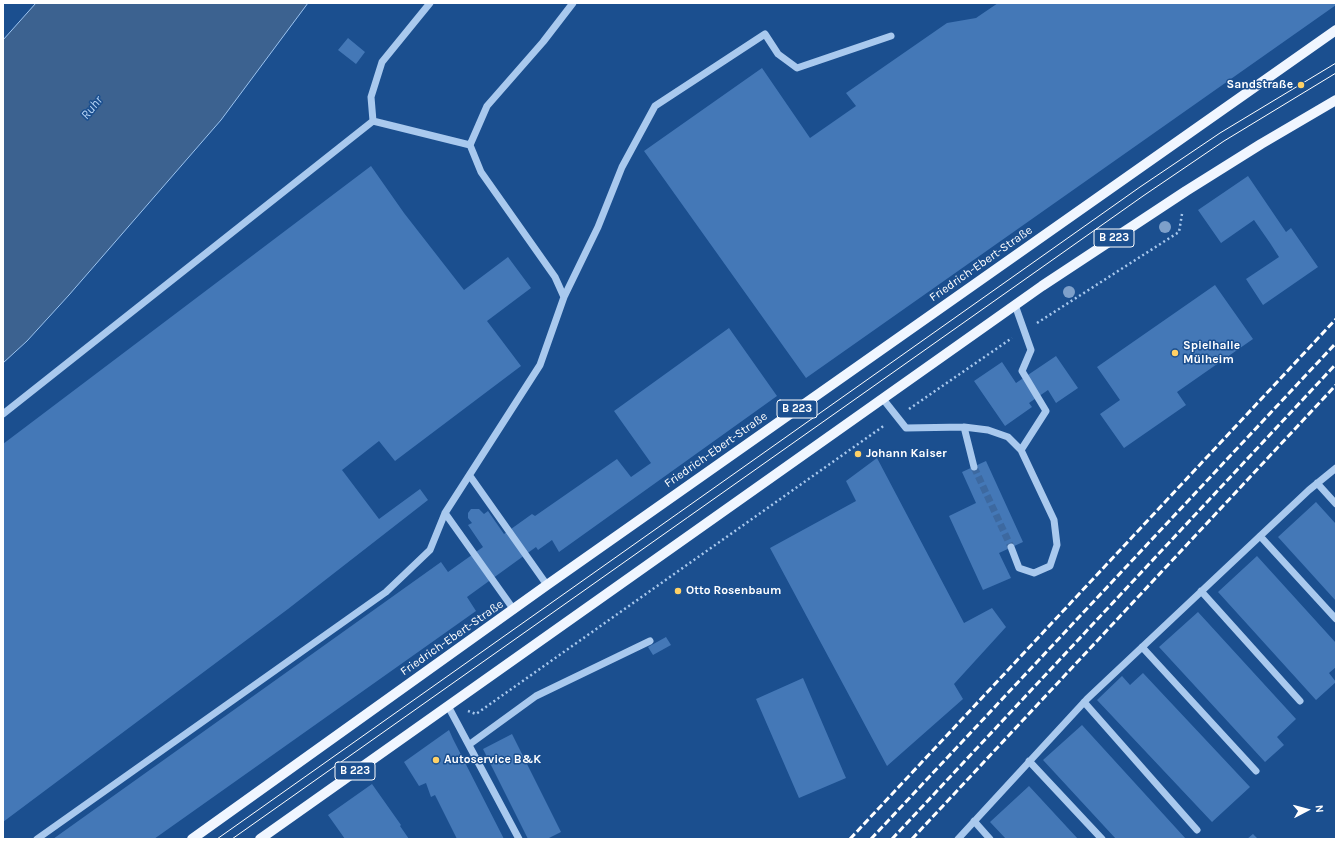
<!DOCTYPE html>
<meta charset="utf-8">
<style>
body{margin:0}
#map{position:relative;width:1339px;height:842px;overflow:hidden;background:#1b4f8f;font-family:Karla,sans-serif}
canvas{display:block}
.frame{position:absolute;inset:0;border:4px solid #fff;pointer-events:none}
.north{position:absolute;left:1287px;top:790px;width:40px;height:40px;-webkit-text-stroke:3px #1b4f8f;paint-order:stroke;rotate:84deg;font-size:11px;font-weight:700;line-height:16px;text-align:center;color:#fff}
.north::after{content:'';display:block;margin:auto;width:14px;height:18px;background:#fff;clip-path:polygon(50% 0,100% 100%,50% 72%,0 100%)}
</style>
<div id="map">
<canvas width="1339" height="842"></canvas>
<div class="frame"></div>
<div class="north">N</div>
</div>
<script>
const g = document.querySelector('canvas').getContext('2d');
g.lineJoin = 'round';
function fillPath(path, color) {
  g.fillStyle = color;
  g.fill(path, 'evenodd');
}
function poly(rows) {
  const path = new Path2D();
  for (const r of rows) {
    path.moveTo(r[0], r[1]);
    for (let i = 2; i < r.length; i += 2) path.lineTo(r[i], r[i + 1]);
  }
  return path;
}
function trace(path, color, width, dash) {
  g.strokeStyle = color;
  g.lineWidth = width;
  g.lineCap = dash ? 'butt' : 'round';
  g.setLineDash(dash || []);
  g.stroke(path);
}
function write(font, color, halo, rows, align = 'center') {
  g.font = font + ' Karla,sans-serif';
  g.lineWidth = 3;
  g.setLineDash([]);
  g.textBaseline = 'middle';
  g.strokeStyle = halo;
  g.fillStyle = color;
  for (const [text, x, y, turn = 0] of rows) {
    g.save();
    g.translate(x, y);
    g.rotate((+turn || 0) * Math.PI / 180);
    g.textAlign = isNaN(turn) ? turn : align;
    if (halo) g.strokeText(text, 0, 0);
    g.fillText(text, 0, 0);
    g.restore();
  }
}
const water = poly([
 [36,3,308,3,221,120,69,295,27,341,3,363,3,40,36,3]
]);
const building = poly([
 [998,3,1336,3,1336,5,806,378,644,151,762,68,810,138,856,106,846,93,947,23,976,18],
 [348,38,365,52,356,64,338,50],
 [371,166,404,213,464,290,508,257,531,288,487,321,521,366,395,461,379,441,342,470,379,519,420,489,428,500,288,609,3,822,3,444],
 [1248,176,1286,232,1291,228,1318,267,1263,305,1246,279,1279,257,1270,243,1254,220,1221,243,1198,210],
 [1215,285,1253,339,1177,392,1186,405,1124,448,1100,414,1120,400,1097,367],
 [729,328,777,396,559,552,552,540,538,550,536,547,467,597,476,611,154,839,53,839,441,562,448,572,483,547,468,525,472,523,468,518,468,513,471,509,479,509,484,514,488,511,504,534,532,514,535,516,617,459,631,477,651,463,614,411],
 [1056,356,1078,388,1056,403,1048,390,1029,403,1032,407,1005,426,974,381,1002,362,1016,383],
 [877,458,964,623,992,608,1006,627,954,684,963,699,887,766,770,548,856,501,846,481],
 [986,461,1023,542,999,553,1011,578,983,590,949,516,976,503,962,472],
 [1316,502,1336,524,1336,601,1278,537],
 [1257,556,1336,643,1336,667,1329,673,1336,682,1316,700,1218,592],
 [1198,612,1296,719,1277,737,1284,745,1265,762,1159,647],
 [666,637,671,645,653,655,648,647],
 [1143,673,1250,787,1212,822,1097,700,1122,676,1130,685],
 [803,678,846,778,799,798,756,699],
 [1082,725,1186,839,1116,839,1043,760],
 [449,730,453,739,504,839,457,839,435,795,431,797,426,783,419,786,404,762],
 [512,734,561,832,547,839,528,839,483,749],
 [372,784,401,825,400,826,409,839,345,839,328,815],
 [1029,786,1078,839,1006,839,990,822],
 [1253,834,1258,839,1247,839]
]);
const minorTunnel = poly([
 [974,467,1011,547]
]);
const path = poly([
 [1037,323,1179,232,1182,214],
 [909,409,1012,338],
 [468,711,476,714,885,425]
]);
const minor = poly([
 [373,121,371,97,382,62,430,3],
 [564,297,598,227,622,167,655,106,765,34,778,54,797,68,891,36],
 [1015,305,1031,350,1022,371,1046,411,1021,450],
 [883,399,906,428,964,427,988,430,1008,437,1021,450,1054,520,1057,545,1050,566,1034,573,1019,568,1011,547],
 [3,414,373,121,470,145],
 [964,427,974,467],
 [470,476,547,585],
 [1317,483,1336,504],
 [445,513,514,610],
 [1260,536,1336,619],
 [1201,591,1300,701],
 [1142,647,1256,771],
 [1084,702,1197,830],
 [448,706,519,839],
 [470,744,536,696,650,641],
 [1029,761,1102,839],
 [974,821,990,839],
 [37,839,386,592,430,550,445,513,540,365,564,297,555,277,481,172,470,145,487,106,543,42,573,3],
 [958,839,1087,699,1309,490,1336,468]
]);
const major = poly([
 [192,839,547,585,1336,30],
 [260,839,1042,286,1186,191,1261,144,1336,100]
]);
const tram = poly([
 [217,839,1140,187,1220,133,1336,63],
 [232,839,1143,196,1224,141,1336,73]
]);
const rail = poly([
 [850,839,1336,319],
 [871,839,1336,343],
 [892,839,1336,364],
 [912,839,1336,385]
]);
const trees = [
 [1165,227],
 [1069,292]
];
const markers = [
 [1301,85,4,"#ffd166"],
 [1175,353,4,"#ffd166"],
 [858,454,4,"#ffd166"],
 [678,591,4,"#ffd166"],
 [436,760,4,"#ffd166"]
];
const shields = [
 [1114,238,40],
 [797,409,40],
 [355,771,40]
];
const shieldNames = [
 ["B 223",1114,238],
 ["B 223",797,409],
 ["B 223",355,771]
];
const poiNames = [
 ["Sandstraße",1293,85,"right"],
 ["Spielhalle",1183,346],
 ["Mülheim",1183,360],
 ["Johann Kaiser",866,454],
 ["Otto Rosenbaum",686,591],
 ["Autoservice B&K",444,760]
];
const streetNames = [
 ["Friedrich-Ebert-Straße",981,264,-35],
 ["Friedrich-Ebert-Straße",716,450,-35],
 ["Friedrich-Ebert-Straße",452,638,-35]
];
const waterNames = [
 ["Ruhr",92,108,-51]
];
fillPath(water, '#3c6290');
trace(water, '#9cc4f0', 1);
fillPath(building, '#4478b7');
trace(minorTunnel, '#3d69a0', 7, [7, 3.5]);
trace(path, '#a9c9ee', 2.5, [2, 3]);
trace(minor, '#a9c9ee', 7);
trace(major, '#f0f6ff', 10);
trace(tram, '#fff', 1);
trace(rail, '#fff', 3, [7, 3]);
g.fillStyle = '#7ea0ca';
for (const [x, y] of trees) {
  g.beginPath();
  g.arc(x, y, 6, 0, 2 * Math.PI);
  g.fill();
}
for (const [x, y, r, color] of markers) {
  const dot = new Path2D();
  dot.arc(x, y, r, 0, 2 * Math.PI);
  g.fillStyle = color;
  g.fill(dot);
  trace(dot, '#1b4f8f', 1.5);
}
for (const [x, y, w] of shields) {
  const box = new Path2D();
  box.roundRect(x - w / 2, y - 9, w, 18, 3);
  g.fillStyle = '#1b4f8f';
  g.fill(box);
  trace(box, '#fff', 1);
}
write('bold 11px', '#fff', null, shieldNames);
write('bold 12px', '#fff', '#1b4f8f', poiNames, 'left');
write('12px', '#fff', '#1b4f8f', streetNames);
write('italic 13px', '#b5d3f5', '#1b4f8f', waterNames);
</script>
